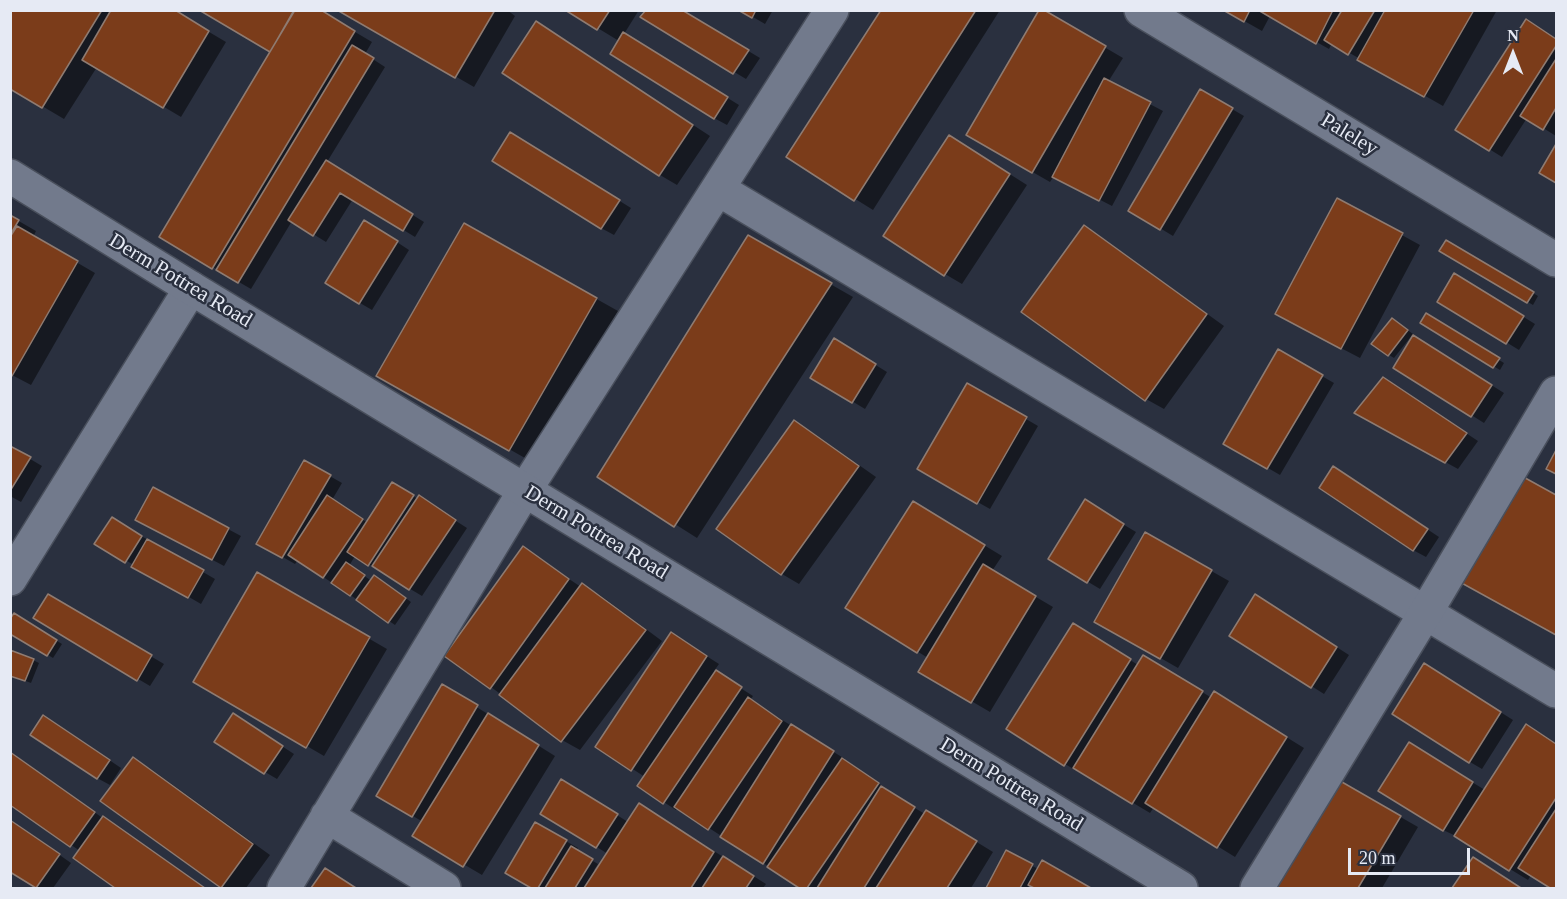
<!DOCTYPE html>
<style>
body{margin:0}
#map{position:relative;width:1567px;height:899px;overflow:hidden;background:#2a303f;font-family:Georgia,serif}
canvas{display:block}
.frame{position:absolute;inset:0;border:12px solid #e6eaf4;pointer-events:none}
.north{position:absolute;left:1483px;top:24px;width:60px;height:60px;-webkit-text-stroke:4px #2a303f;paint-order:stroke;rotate:0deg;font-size:16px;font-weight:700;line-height:24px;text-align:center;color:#e6eaf4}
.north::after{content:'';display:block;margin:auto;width:21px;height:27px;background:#e6eaf4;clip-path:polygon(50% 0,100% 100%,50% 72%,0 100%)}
.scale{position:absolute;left:1348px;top:848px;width:122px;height:27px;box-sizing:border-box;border:3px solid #e6eaf4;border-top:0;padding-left:8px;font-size:18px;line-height:21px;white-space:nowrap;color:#e6eaf4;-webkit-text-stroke:4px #2a303f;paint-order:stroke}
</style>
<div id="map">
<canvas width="1567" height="899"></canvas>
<div class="frame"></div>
<div class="north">N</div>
<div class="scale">20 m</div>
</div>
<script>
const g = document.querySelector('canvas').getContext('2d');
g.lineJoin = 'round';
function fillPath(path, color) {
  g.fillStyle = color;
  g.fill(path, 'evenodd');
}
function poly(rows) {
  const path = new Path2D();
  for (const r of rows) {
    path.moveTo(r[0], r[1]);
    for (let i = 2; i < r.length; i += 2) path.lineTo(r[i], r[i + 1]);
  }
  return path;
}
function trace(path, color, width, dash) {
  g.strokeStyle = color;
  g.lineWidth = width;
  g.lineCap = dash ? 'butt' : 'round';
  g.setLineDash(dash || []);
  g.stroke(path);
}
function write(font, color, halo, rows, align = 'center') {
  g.font = font + ' Georgia,serif';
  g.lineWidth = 5;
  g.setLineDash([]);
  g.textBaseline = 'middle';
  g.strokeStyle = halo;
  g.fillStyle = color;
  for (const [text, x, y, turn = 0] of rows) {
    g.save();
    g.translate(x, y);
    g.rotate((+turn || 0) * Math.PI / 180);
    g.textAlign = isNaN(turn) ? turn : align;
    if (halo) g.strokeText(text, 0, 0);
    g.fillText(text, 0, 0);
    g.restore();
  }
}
const shadow = poly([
 [10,10,172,10,226,42,181,117,97,67,64,119,42,106],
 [202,10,318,10,372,42,365,54,385,67,327,162,424,222,415,237,353,199,326,242,292,221,251,289,161,237,272,51],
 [340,10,507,10,515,16,474,87],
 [568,10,639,10,624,34,739,105,727,125,714,118,619,41],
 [680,10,760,58,746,79,643,17],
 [741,10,773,10,765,24],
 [883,10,1000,10,873,210,788,157],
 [1041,10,1123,58,1108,82,1163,111,1112,206,1054,176,1050,182,968,135],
 [1225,10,1497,10,1443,106,1332,43,1329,49,1270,16,1262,31],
 [1538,29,1556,40,1556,136,1527,118,1502,157,1457,129],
 [554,34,710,136,677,185,660,175],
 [1201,91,1244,116,1173,236,1130,210],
 [523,141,631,208,614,235,601,228],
 [967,147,1027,185,962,284,945,274],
 [1338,200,1420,245,1360,358,1295,324],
 [10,216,36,231,33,237,95,273,31,385,10,374],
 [465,225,618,311,532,462,378,375],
 [1084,227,1102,238,1224,326,1164,409,1146,399],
 [377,229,409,250,372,310,360,303],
 [748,237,853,297,697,538,599,476],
 [1446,242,1538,296,1533,305,1441,251],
 [1467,282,1535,324,1519,350,1439,301],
 [1427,315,1504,363,1500,370,1422,323],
 [1398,323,1413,334,1394,358,1389,355],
 [835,340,887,372,865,409,812,377],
 [1426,344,1504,393,1484,423,1395,367],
 [1278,351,1334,383,1280,475,1225,443],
 [968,385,1038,426,990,509,919,469],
 [1395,386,1478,441,1458,469,1369,420],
 [795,422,812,432,876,477,799,584,782,574],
 [10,447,42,466,21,502,10,496],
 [305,462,342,483,332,500,368,523,393,484,418,499,431,505,467,528,422,596,355,556,349,566,372,581,381,580,411,602,395,625,298,560,295,564,258,543],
 [1346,475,1439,537,1426,557,1413,550],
 [1519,476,1556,497,1556,634,1478,591],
 [153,489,241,536,224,566,149,526],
 [1086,502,1136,532,1100,589,1050,559],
 [931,513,1002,556,992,571,1053,607,990,712,920,671,928,658,847,608],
 [112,519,215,579,201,604,96,543],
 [1146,534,1229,581,1178,668,1096,621],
 [523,548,581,587,583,585,600,595,662,641,580,750,562,740,491,687],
 [257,574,387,649,324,756,195,681],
 [49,596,164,664,150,686,35,618],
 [1268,603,1349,655,1324,694,1231,635],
 [15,615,62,644,53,658,10,632],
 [1091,635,1138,665,1161,667,1212,698,1233,704,1304,748,1235,857,1154,807,1150,813,1083,773,1082,774,1065,764],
 [683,641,719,664,714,671,753,696,750,700,845,759,844,761,890,791,889,793,925,814,944,822,993,852,971,888,802,888,678,808,676,810,639,786,645,777,597,746],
 [33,660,39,663,31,683,10,675],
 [1437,672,1513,720,1482,769,1470,762],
 [443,686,555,756,482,875,414,835,423,822,378,795],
 [245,722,294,754,277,779,265,772],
 [56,724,121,768,110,785,97,778],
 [1544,736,1556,744,1556,888,1552,888,1531,875,1528,880,1456,836,1443,830,1421,751,1485,790],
 [10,752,104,819,205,888,118,888,75,858,80,851,10,803],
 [133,759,151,769,270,855,246,888,225,888,222,887,103,801],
 [1336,780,1418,827,1382,888,1279,888,1275,886],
 [574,788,628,822,657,815,766,884,763,888,534,888,507,872,536,824,578,848,576,851,598,864,594,870,596,871,608,854,542,813],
 [10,820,71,863,53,888,37,888,10,870],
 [1007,852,1038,869,1042,862,1088,888,1037,888,1030,884,1028,888,988,888],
 [1473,859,1491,869,1520,888,1454,888],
 [325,870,337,877,355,888,313,888]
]);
const building = poly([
 [10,10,102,10,42,108,10,89,10,10],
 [111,10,175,10,209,31,163,108,82,60,111,10],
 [199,10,294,10,270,52,199,10],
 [295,10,321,10,355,31,212,269,159,237,295,10],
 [337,10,495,10,455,78,337,10],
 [565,10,610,10,597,30,565,10],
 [646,10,682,10,749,50,733,74,640,17,646,10],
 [738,10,756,10,752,18,738,10],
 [881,10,976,10,854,201,786,157,881,10],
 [1039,10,1044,10,1106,46,1032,173,966,135,1039,10],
 [1223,10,1250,10,1244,22,1223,10],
 [1258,10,1333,10,1316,44,1258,10],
 [1342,10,1375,10,1348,55,1324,40,1342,10],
 [1385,10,1474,10,1424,97,1357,60,1385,10],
 [1526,19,1556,39,1556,46,1489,151,1455,130,1526,19],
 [536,21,693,125,659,176,502,73,536,21],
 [623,32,728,97,714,119,610,54,623,32],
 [352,45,374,58,238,283,216,270,352,45],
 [1556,59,1556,108,1543,130,1520,116,1556,59],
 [1104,78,1151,102,1099,201,1052,177,1104,78],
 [1200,89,1233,108,1160,230,1128,211,1200,89],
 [510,132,620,200,601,229,492,161,510,132],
 [949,135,1010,174,944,276,883,236,949,135],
 [1556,144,1556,183,1539,173,1556,144],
 [326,160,413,214,403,231,340,193,313,236,288,220,326,160],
 [1337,198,1403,233,1341,349,1275,314,1337,198],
 [10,215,19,220,10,235,10,215],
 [364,220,398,241,359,304,325,283,364,220],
 [464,223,597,298,509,451,376,376,464,223],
 [1084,225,1207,314,1145,401,1021,312,1084,225],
 [17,226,78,261,12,376,10,375,10,237,17,226],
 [748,235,832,283,674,527,597,477,748,235],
 [1446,240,1534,292,1527,303,1439,251,1446,240],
 [1454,273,1524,316,1506,344,1437,302,1454,273],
 [1426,313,1500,358,1493,368,1420,323,1426,313],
 [1392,318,1408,330,1388,356,1371,344,1392,318],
 [1413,335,1492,385,1471,417,1393,368,1413,335],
 [834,338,876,364,852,403,810,378,834,338],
 [1278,349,1323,375,1267,469,1223,444,1278,349],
 [1383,377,1467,433,1445,463,1354,413,1383,377],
 [967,383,1027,417,977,504,917,469,967,383],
 [794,420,859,466,781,575,716,529,794,420],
 [10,446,31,457,10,491,10,446],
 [1556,450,1556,474,1546,469,1556,450],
 [304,460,331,475,282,558,256,544,304,460],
 [1333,466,1428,529,1413,551,1319,488,1333,466],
 [1518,474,1556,495,1556,635,1458,581,1518,474],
 [392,482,414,495,368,566,347,552,392,482],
 [153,487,229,528,212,560,135,520,153,487],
 [327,495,363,519,323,578,288,555,327,495],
 [419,495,456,520,409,590,372,566,419,495],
 [1085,499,1124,524,1087,583,1048,559,1085,499],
 [913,501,985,545,917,653,845,608,913,501],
 [112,517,142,536,125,563,94,544,112,517],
 [1145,532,1212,570,1160,659,1094,622,1145,532],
 [147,539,204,570,188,598,131,567,147,539],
 [523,546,569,579,490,689,444,656,523,546],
 [346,562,365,575,350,596,331,583,346,562],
 [983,564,1036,596,971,703,918,672,983,564],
 [257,572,370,637,306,748,193,682,257,572],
 [374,575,406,598,388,623,356,600,374,575],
 [582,583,646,630,561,742,499,695,582,583],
 [48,594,152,655,137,681,33,618,48,594],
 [1255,594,1337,647,1311,688,1229,636,1255,594],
 [14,613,57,640,47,656,10,634,10,619,14,613],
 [1073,623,1131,659,1064,766,1006,729,1073,623],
 [671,632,707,656,631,771,595,747,671,632],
 [10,650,34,659,25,681,10,676,10,650],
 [1143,655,1203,691,1132,804,1073,768,1143,655],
 [1424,663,1501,712,1469,763,1392,714,1424,663],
 [716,670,742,687,663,804,637,786,716,670],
 [442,684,478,705,412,817,376,796,442,684],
 [1214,691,1287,737,1217,848,1145,803,1214,691],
 [748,697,782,721,708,830,674,807,748,697],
 [233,713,283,746,264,774,214,742,233,713],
 [488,713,539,745,463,867,412,836,488,713],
 [43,715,110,760,97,779,30,735,43,715],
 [791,724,834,751,763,864,720,837,791,724],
 [1526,724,1556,744,1556,798,1509,871,1454,836,1526,724],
 [1409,742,1473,782,1443,831,1378,791,1409,742],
 [10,752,95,812,70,847,10,805,10,752],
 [133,757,253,844,221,888,100,801,133,757],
 [842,758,879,783,807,888,799,888,767,867,842,758],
 [1335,778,1401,816,1358,888,1276,888,1335,778],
 [561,779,618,814,596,848,540,814,561,779],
 [881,786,915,807,864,888,817,888,881,786],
 [639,803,714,852,691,888,584,888,639,803],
 [1556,809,1556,888,1550,888,1518,868,1556,809],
 [926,810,977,841,947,888,876,888,926,810],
 [103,816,205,888,115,888,73,858,103,816],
 [10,820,60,854,36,888,10,872,10,820],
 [535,822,567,840,538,888,531,888,505,873,535,822],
 [571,846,593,859,575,888,545,888,571,846],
 [1006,850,1033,864,1020,888,986,888,1006,850],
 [723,856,754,876,746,888,702,888,723,856],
 [1473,857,1521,888,1452,888,1473,857],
 [1042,860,1091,888,1034,888,1028,885,1042,860],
 [325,868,356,888,311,888,325,868]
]);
const minor = poly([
 [1141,10,1556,260],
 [718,189,1556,691],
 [10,579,191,288],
 [327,816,444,888],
 [284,888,525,490,832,10]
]);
const tertiary = poly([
 [10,176,191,288,1181,888],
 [1257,888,1426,612,1556,393]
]);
const streetNames = [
 ["Paleley",1349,135,31],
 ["Derm Pottrea Road",180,281,31],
 ["Derm Pottrea Road",596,533,31],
 ["Derm Pottrea Road",1011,785,31]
];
fillPath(shadow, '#0007');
fillPath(building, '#7b3c1a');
trace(building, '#8f7b71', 1.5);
trace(minor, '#494f5c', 36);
trace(tertiary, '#494f5c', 36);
trace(minor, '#727a8c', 33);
trace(tertiary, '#727a8c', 33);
write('21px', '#e6eaf4', '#2a303f', streetNames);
</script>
